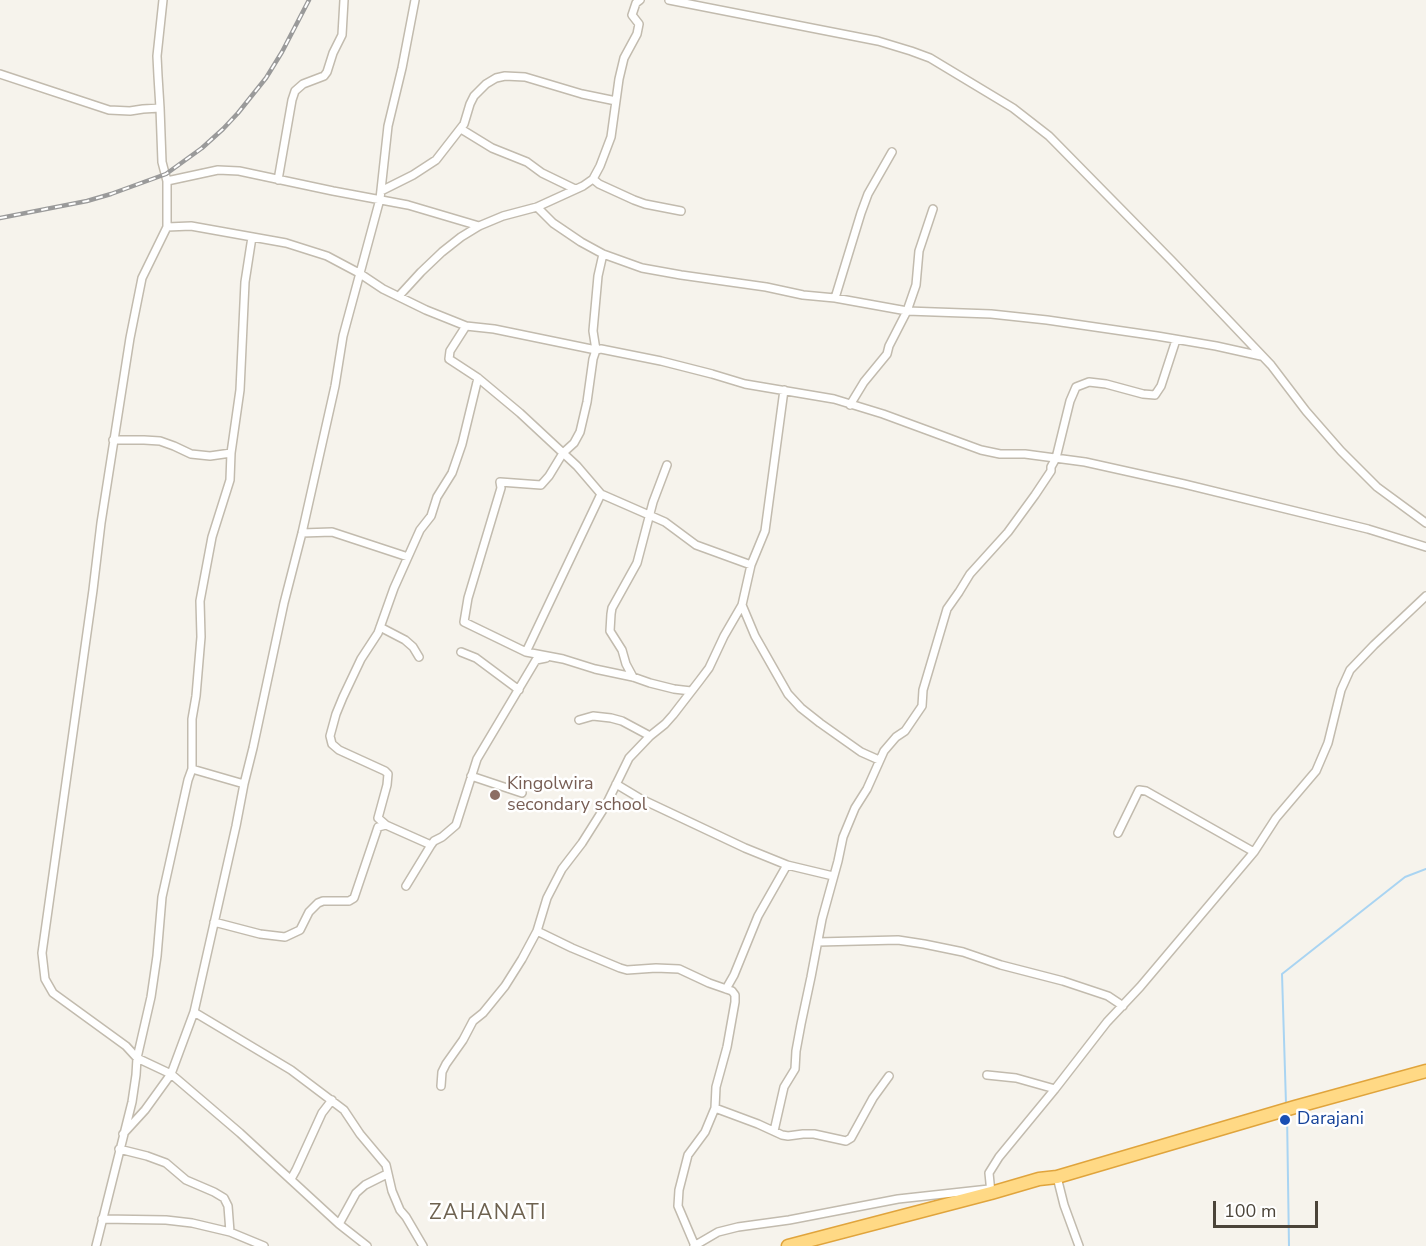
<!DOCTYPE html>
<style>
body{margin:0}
#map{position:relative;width:1426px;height:1246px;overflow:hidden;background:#f6f3ec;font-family:"Nunito Sans",sans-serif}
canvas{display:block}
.scale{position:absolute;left:1213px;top:1201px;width:105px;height:27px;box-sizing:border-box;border:3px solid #4b4439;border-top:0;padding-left:8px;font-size:18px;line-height:21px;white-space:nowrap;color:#4b4439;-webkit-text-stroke:4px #fff;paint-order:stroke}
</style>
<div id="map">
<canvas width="1426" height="1246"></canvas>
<div class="scale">100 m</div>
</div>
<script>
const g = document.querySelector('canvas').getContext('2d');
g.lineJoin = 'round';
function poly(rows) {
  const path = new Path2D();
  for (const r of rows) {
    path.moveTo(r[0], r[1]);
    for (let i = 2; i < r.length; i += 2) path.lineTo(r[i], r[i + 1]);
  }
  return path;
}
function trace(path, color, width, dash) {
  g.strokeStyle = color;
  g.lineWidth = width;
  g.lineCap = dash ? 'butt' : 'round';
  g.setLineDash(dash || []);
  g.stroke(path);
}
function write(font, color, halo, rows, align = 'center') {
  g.font = font + ' "Nunito Sans",sans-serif';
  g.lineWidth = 5;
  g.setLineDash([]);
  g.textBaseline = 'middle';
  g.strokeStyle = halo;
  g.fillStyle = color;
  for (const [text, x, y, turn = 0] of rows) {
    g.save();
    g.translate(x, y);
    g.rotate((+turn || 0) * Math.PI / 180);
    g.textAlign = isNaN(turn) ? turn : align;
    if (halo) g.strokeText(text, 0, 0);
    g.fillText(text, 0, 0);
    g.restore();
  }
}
const stream = poly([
 [1286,1104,1282,974,1405,877,1426,869],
 [1287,1113,1289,1246]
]);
const minor = poly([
 [669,0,878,41,911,51,930,58,1013,108,1049,136,1172,261,1271,365,1306,411,1341,451,1377,487,1426,523],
 [0,74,109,110,130,111,143,109,160,108],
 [461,129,492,148,527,162,542,173,575,189],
 [593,179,599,184,634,200,645,204,681,211],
 [278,180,292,100,295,91,303,84,324,76,327,72,333,53,342,35,344,0],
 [167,181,218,170,239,171,333,191,408,205,479,226],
 [381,191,413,175,436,160,464,124,470,104,474,96,486,84,496,78,505,76,525,77,582,94,616,101],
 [537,207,553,223,581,242,603,254,642,268,681,275,766,287,803,295,835,298,907,311,991,314,1047,320,1157,336,1216,346,1261,356],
 [167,227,191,226,219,231,286,243,327,256,359,273,383,289,426,310,466,326,494,329,596,350,601,349,661,361,712,374,745,384,834,399,883,414,981,450,1000,454,1025,454,1085,462,1184,484,1368,529,1426,547],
 [252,237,245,282,240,390,231,453,230,480,212,537,200,601,201,637,196,696,192,719,192,769,188,780,162,897,157,956,151,997,137,1058,171,1074,240,1133,339,1224,367,1246],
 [603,254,598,276,593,331,596,350,593,359,587,402,580,432,574,443,563,453,549,476,541,485,500,482,501,488,468,598,464,622,526,652,563,659,595,669,633,677,650,683,674,689,691,691],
 [399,296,421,272,442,252,461,237,479,226,503,216,537,207,583,186,593,179,600,166,611,137,619,79,624,58,637,34,639,24,632,15,636,3,640,0],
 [835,298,861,213,868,194,892,152],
 [466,326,450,351,449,359,478,378,520,413,577,466,601,494,665,522,696,545,751,565],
 [850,405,864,382,887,354,889,346,907,311,916,285,919,251,933,209],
 [113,440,144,440,160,441,174,446,191,454,210,456,231,453],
 [302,533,332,532,408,557],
 [742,605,755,636,788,694,801,708,820,723,861,752,879,760],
 [380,627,405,640,413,647,419,657],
 [461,652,476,658,519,690],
 [526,652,601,494],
 [633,677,626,664,622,650,610,631,611,614,612,608,637,563,653,502,667,465],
 [579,720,593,716,611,718,622,721,650,736],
 [192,769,244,784],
 [471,776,522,793],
 [616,784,641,799,745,848,787,865,833,876],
 [1118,833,1139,790,1146,791,1254,852],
 [431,845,386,825,378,818,387,785,388,774,385,771,339,750,332,744,330,736,336,714,343,697,361,659,378,633,394,588,420,530,431,516,437,497,452,473,462,444,478,378],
 [406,886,431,845,434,841,442,837,456,825,477,759,536,660,546,658],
 [214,922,260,934,285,937,300,930,309,912,318,903,323,901,349,901,354,898,378,827,386,825],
 [537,931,572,948,620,968,627,970,656,968,679,969,709,983,732,991,735,995,735,1002,727,1047,716,1087,715,1108,705,1132,688,1155,679,1190,678,1206,695,1246],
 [818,942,898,940,924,944,963,952,1001,965,1063,981,1108,996,1123,1006],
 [726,989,734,975,758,916,787,865],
 [194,1012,291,1070,344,1110,360,1134,386,1165,392,1191,400,1210,406,1217,423,1246],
 [987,1075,1016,1078,1055,1089],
 [441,1086,442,1072,446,1064,463,1040,473,1021,483,1013,505,986,522,959,537,931,547,898,562,869,582,843,606,805,629,758,650,736,665,724,673,715,700,680,709,668,724,636,742,605,751,565,765,531,784,390],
 [715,1108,758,1124,782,1135,788,1136,803,1134,814,1134,846,1141,851,1138,873,1098,889,1076],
 [774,1131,784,1087,795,1069,796,1051,801,1024,811,977,822,919,838,861,843,837,855,808,867,789,884,751,896,737,905,731,922,706,923,690,947,609,959,592,970,574,1008,532,1035,495,1051,471,1051,467,1056,458,1070,401,1076,387,1089,382,1106,384,1143,394,1155,395,1161,386,1176,340],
 [123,1134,145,1110,171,1074,194,1012,236,826,244,784,253,748,284,603,302,533,335,386,343,336,380,199,388,126,402,68,415,0],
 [119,1149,147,1156,166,1163,186,1180,214,1192,224,1198,228,1206,230,1232],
 [1057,1177,1064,1205,1079,1246],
 [291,1179,296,1170,322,1113,332,1100],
 [991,1193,989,1173,999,1157,1055,1089,1107,1022,1140,987,1254,852,1276,818,1316,771,1328,743,1341,690,1350,670,1374,645,1426,596],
 [102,1219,166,1220,192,1223,230,1232,264,1246],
 [339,1224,356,1193,365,1185,387,1174],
 [96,1246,132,1102,136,1075,137,1058,126,1046,53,993,45,979,42,953,93,590,101,523,130,338,142,278,167,227,167,181,162,162,160,108,158,76,157,56,163,0],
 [694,1246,718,1232,738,1227,789,1220,898,1199,989,1189]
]);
const trunk = poly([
 [788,1246,991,1193,1039,1179,1057,1177,1295,1107,1426,1071]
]);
const rail = poly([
 [0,218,87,201,111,194,166,174,202,148,223,129,238,113,266,78,282,52,309,0]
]);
const markers = [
 [495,795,6,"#8d6e63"],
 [1285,1120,6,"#1a4fb4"]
];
const educationNames = [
 ["Kingolwira",507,785],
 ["secondary school",507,806]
];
const transitNames = [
 ["Darajani",1297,1120]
];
const quarterNames = [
 ["ZAHANATI",488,1214]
];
trace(stream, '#a9d4f2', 2);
trace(minor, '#c2bbae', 10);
trace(trunk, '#e0a43c', 15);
trace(minor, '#fff', 7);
trace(trunk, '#ffd985', 12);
trace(rail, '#9a9a9a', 4.5);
trace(rail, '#fff', 2, [7]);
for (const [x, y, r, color] of markers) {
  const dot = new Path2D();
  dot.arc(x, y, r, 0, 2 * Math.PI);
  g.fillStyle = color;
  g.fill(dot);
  trace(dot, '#fff', 2);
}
write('18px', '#785e54', '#fff', educationNames, 'left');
write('18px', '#164399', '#fff', transitNames, 'left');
g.letterSpacing = '1.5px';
write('21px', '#6e6250', '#fff', quarterNames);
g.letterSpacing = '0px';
</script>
